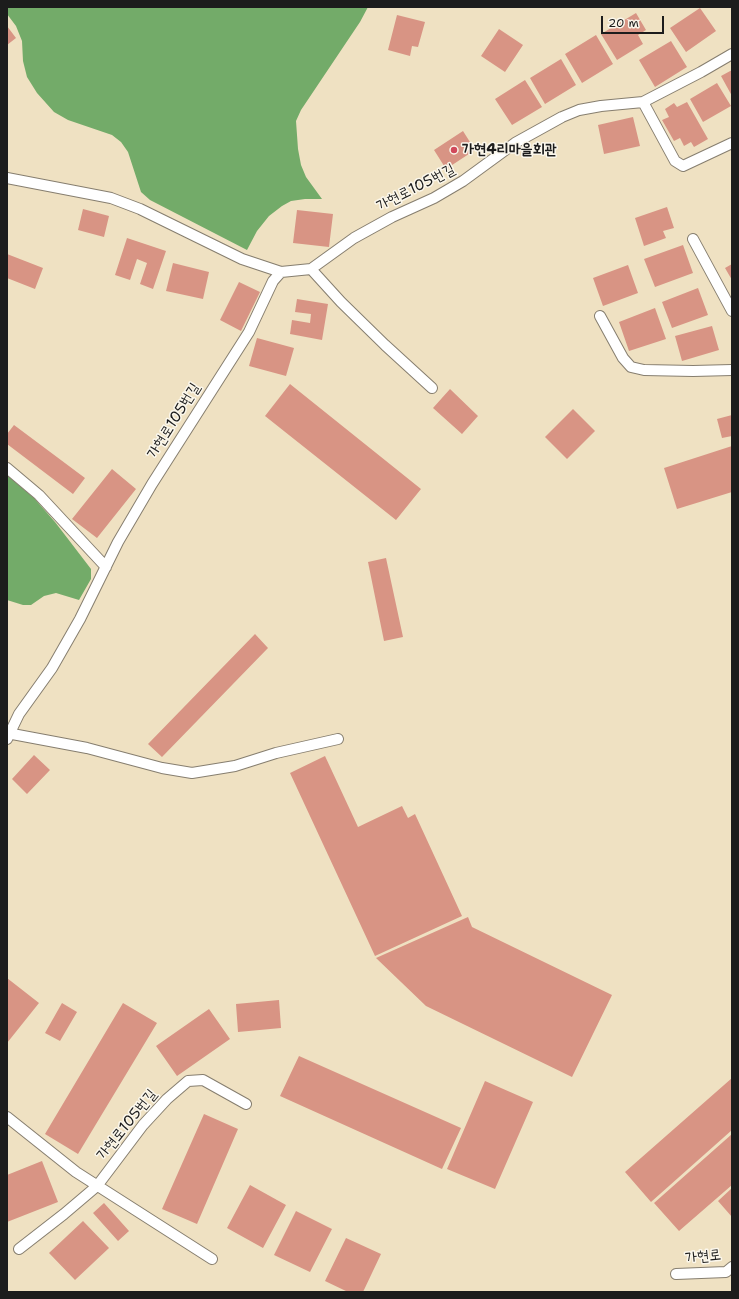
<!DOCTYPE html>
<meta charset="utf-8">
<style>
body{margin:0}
#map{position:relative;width:739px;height:1299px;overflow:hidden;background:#efe1c2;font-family:"Shantell Sans",sans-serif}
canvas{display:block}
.frame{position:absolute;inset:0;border:8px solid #1c1c1c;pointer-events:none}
.scale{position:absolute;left:601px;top:16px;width:63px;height:18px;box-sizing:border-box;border:2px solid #1c1c1c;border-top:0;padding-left:5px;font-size:12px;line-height:14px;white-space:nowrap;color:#1c1c1c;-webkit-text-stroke:3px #fbf7ec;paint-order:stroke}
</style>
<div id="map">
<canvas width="739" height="1299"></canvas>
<div class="frame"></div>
<div class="scale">20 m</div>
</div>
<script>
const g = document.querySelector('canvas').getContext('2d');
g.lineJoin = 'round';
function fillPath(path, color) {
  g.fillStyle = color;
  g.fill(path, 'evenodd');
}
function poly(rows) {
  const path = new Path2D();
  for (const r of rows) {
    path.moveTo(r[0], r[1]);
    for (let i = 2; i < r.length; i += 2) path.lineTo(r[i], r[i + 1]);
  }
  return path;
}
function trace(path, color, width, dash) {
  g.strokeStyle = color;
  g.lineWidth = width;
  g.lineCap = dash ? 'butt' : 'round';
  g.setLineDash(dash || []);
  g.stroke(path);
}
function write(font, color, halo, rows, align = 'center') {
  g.font = font + ' "Shantell Sans","Poor Story",sans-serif';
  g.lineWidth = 3;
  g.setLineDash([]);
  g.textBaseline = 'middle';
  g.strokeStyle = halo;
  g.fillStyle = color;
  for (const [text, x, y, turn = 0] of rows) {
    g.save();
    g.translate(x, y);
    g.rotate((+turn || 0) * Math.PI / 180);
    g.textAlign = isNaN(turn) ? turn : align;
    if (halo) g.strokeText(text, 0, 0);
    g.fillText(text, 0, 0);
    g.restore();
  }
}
const forest = poly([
 [7,7,368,7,360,22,301,110,296,121,298,149,301,165,306,177,322,199,305,199,291,201,282,206,269,216,257,231,247,250,150,200,141,192,128,152,121,142,112,135,68,120,54,112,37,93,27,77,23,61,22,41,16,26,7,14],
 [7,475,34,498,55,522,91,569,91,579,79,600,56,593,44,596,31,605,23,605,7,600]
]);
const building = poly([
 [700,8,716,31,686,52,670,28],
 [636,13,646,30,638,35,643,44,617,60,601,34],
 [397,15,425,22,418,47,412,46,410,56,388,50],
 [7,26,16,38,7,45],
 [499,29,523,45,505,72,481,56],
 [596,35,613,64,582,83,565,54],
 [671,41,687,67,655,87,639,60],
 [561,59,576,85,545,104,530,78],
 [732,70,732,96,721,76],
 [525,80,542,107,512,125,495,99],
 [717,83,731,106,703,122,690,99],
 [687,102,708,139,694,147,691,142,684,146,680,138,674,141,662,120,669,117,665,109,674,103,677,107],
 [633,117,640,146,604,154,598,125],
 [463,131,475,150,446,169,434,150],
 [667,207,674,228,663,231,666,238,644,246,635,218],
 [83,209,109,216,104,237,78,230],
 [297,210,333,214,329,247,293,243],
 [127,238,166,251,153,289,140,284,147,263,137,259,130,280,115,275],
 [683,245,693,273,655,287,644,259],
 [7,254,43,268,35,289,7,278],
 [173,263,209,272,203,299,166,291],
 [732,264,732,280,725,268],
 [628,265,638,293,603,306,593,278],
 [239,282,260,292,241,331,220,320],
 [698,288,708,315,672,328,662,302],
 [297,299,328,304,322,340,290,334,292,320,310,323,311,314,295,312],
 [655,308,666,339,629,351,619,322],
 [712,326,719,350,682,361,675,336],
 [257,338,294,348,286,376,249,366],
 [290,384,421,489,396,520,265,416],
 [450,389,478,416,462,434,433,408],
 [573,409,595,431,567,459,545,437],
 [732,415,732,436,722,438,717,419],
 [14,425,85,478,73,494,7,444,7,434],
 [732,446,732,492,677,509,664,468],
 [112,469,136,489,97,538,72,519],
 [386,558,403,637,384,641,368,562],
 [255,634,268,648,162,757,148,744],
 [34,755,50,770,27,794,12,779],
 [325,756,358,827,402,806,408,818,415,814,462,916,375,956,290,773],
 [468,917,472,927,612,995,572,1077,426,1006,376,958],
 [7,978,39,1003,7,1043],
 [279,1000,281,1028,238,1032,236,1004],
 [62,1003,77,1012,60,1041,45,1033],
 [123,1003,157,1023,78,1154,45,1134],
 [209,1009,230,1039,177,1076,156,1046],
 [299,1056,461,1128,442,1169,280,1096],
 [732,1078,732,1130,651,1202,625,1172],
 [485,1081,533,1102,495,1189,447,1169],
 [204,1114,238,1129,197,1224,162,1209],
 [732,1134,732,1185,679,1231,654,1203],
 [42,1161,58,1202,7,1222,7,1175],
 [250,1185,286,1205,263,1248,227,1228],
 [732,1188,732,1217,718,1201],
 [104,1203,129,1231,118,1241,93,1213],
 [296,1211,332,1229,310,1272,274,1255],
 [83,1221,109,1248,75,1280,49,1253],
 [346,1238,381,1254,363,1292,348,1292,325,1281]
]);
const lane = poly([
 [643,102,675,161,683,166,732,143],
 [7,178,111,198,140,209,242,259,281,272],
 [693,239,732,311],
 [311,269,341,302,385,345,432,388],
 [600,316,623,358,631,367,644,370,693,371,732,370],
 [7,468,39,495,106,567],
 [7,733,87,748,162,768,192,773,235,766,276,753,338,739],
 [7,739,19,714,52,668,80,619,118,542,152,484,249,332,273,281,281,272,311,269,354,238,392,217,434,198,463,181,515,143,562,117,579,110,601,106,643,102,701,72,732,54],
 [7,1117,76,1172,212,1259],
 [19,1249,64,1214,97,1186,143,1125,167,1099,188,1081,203,1080,246,1104],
 [676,1274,726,1272,732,1267]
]);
const markers = [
 [454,150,4,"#d1495b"]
];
const poiNames = [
 ["가현4리마을회관",462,150]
];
const streetNames = [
 ["가현로105번길",416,188,-27],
 ["가현로105번길",174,421,-58],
 ["가현로105번길",127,1125,-51],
 ["가현로",703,1257,-6]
];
fillPath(forest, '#73ab69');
fillPath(building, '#d89484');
trace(lane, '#867e6f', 12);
trace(lane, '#fff', 10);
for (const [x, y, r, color] of markers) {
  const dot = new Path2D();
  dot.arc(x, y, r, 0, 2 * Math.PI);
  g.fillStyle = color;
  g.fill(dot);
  trace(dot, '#fbf7ec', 1.5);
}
write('bold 15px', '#1c1c1c', '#fbf7ec', poiNames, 'left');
write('15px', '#1c1c1c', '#fbf7ec', streetNames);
</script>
